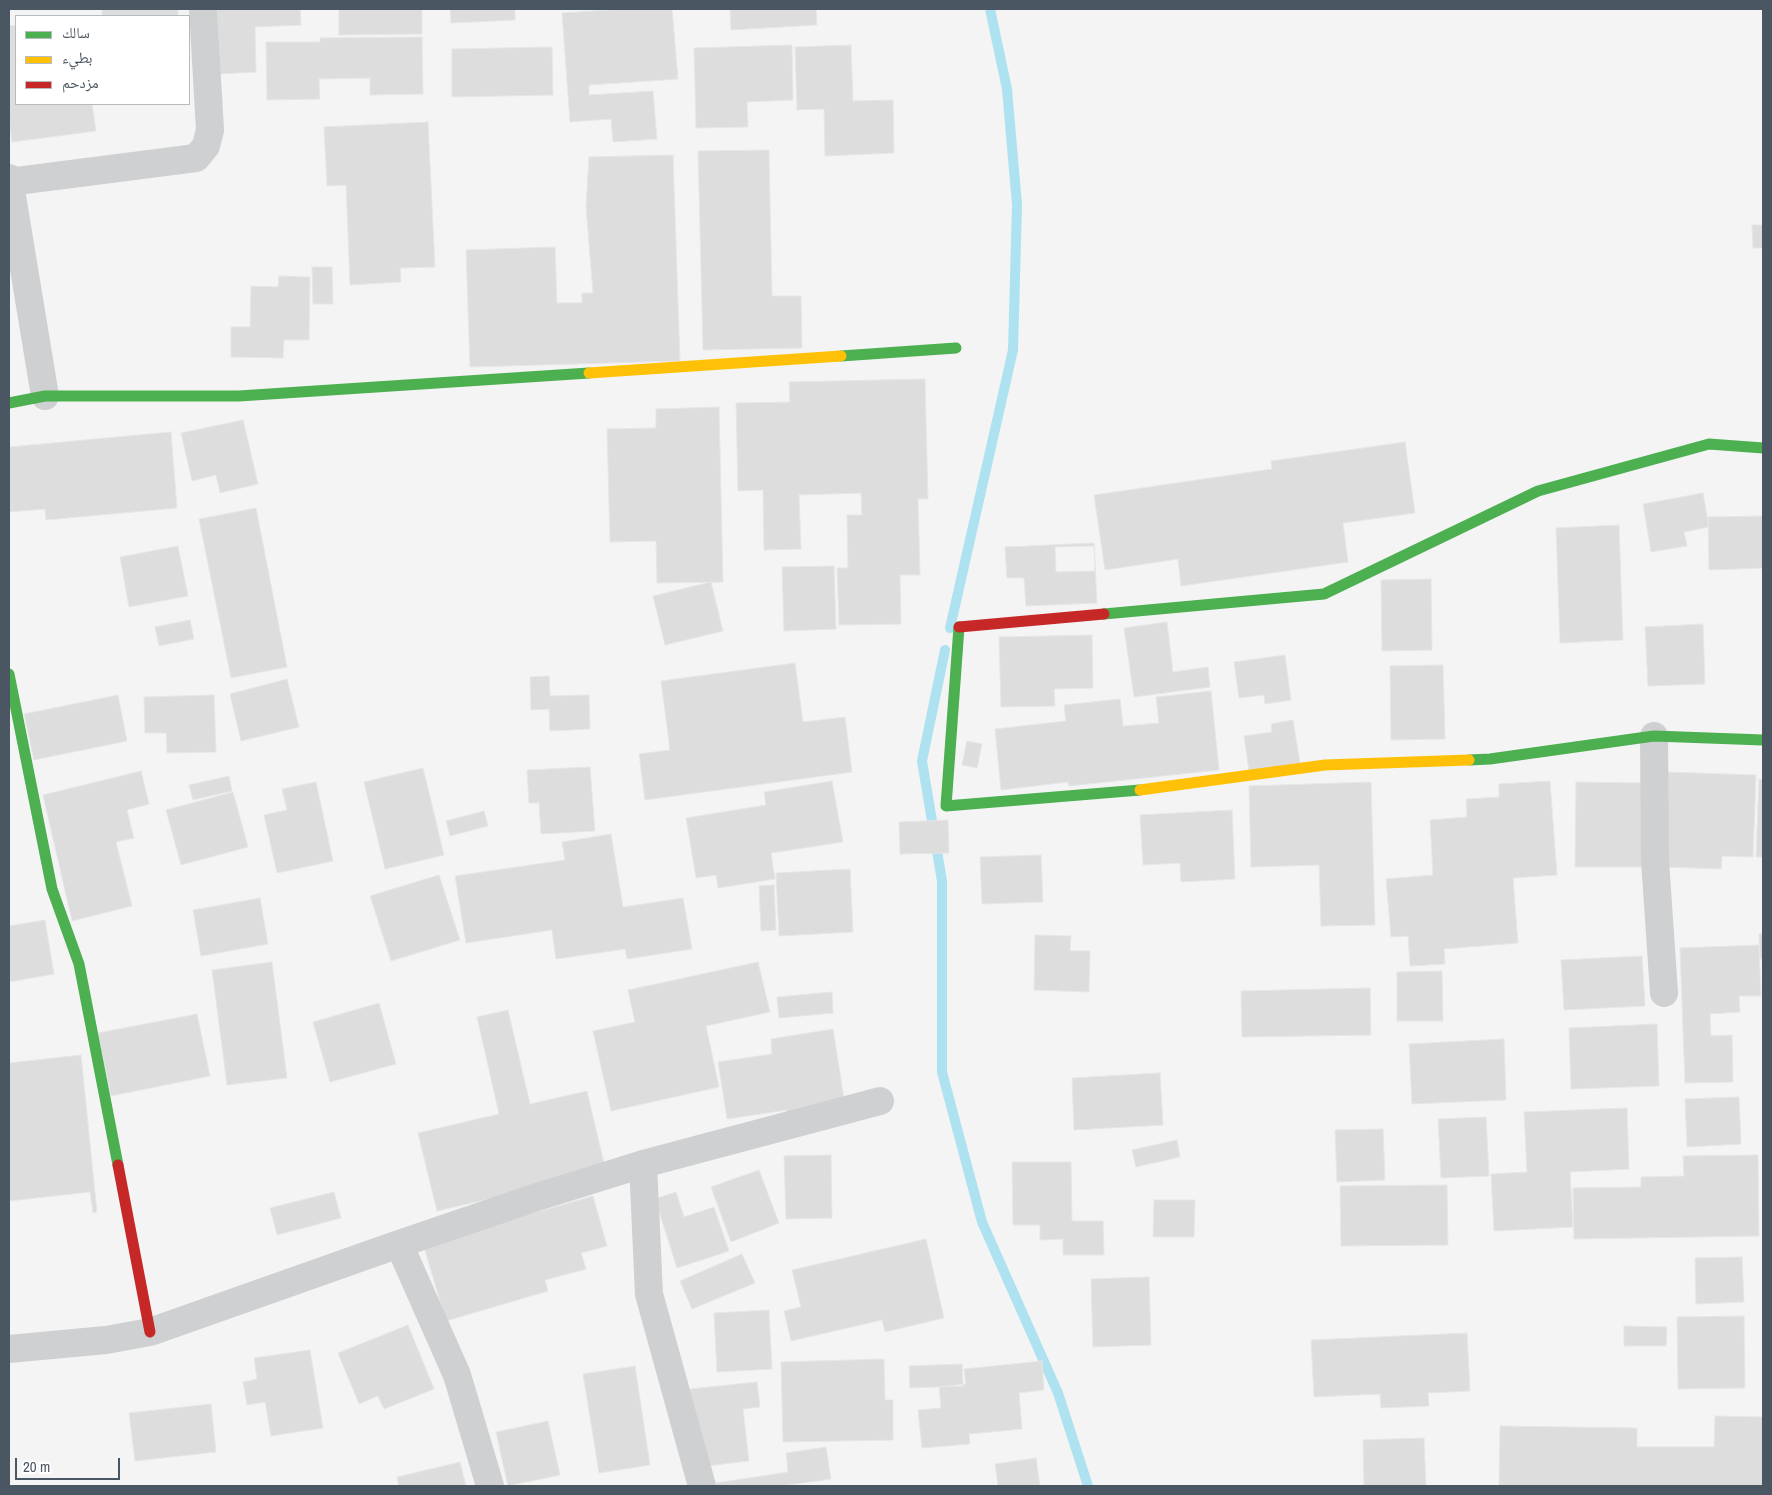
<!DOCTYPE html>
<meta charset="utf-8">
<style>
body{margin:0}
#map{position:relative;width:1772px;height:1495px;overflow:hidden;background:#f4f4f4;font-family:"Archivo Narrow","Noto Naskh Arabic",sans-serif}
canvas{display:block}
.frame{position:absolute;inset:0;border:10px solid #4a5661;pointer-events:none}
.legend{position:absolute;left:15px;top:15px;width:175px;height:90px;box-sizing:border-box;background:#fff;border:1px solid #b7bbc0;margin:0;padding:6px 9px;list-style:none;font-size:15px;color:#4a5661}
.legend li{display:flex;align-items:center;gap:10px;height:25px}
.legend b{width:25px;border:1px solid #b7bbc0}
.scale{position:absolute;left:15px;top:1458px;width:105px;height:22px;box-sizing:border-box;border:2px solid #4a5661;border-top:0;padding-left:6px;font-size:15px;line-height:18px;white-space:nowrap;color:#4a5661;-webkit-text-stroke:4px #fff;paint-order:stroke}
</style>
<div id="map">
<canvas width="1772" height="1495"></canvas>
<div class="frame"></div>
<ul class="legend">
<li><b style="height:6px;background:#4caf50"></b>سالك</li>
<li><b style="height:6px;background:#ffc107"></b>بطيء</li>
<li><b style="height:6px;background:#c62828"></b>مزدحم</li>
</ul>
<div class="scale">20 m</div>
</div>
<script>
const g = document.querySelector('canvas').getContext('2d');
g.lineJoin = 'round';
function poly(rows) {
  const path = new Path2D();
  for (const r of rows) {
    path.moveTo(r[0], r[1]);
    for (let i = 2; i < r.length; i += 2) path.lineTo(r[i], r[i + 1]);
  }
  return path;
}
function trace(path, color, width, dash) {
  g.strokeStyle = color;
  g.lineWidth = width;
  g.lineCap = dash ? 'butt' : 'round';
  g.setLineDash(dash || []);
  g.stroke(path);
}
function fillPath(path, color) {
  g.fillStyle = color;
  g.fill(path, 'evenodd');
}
const stream = poly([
 [950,628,1013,350,1017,205,1007,89,990,9],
 [945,650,922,761,942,881,942,1072,982,1222,1058,1393,1088,1486]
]);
const building = poly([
 [102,9,178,9,178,16,102,16,102,9],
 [217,9,300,9,301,25,255,27,256,72,220,74,217,9],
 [339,9,422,9,422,34,339,35,339,9],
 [450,9,515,9,515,20,451,23,450,9],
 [623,9,672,9,678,79,589,85,589,95,653,91,657,139,613,142,611,119,570,122,562,13,623,9],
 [730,9,816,9,817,25,731,30,730,9],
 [16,25,16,104,92,104,96,131,12,142,9,119,9,26,16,25],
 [422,37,423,94,370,95,370,78,319,79,320,99,267,100,266,42,320,42,320,38,422,37],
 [792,45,793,100,747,102,748,127,696,128,694,48,792,45],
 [851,45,853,101,893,100,894,153,825,156,824,109,797,110,795,47,851,45],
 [552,47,553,95,452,97,452,49,552,47],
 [428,122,435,267,400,268,401,282,350,285,346,185,327,186,324,127,428,122],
 [769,150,772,296,801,296,802,348,703,350,698,151,769,150],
 [673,155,680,361,470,367,466,250,555,247,557,303,582,303,582,293,593,293,586,207,589,157,673,155],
 [1752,225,1763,225,1763,248,1753,248,1752,225],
 [312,267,332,267,333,304,313,304,312,267],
 [279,276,310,277,309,340,284,340,283,358,231,357,231,327,250,327,251,286,278,287,279,276],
 [925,379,928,499,918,499,920,575,900,575,901,624,839,625,837,568,848,568,847,515,862,515,861,493,799,495,801,549,764,550,763,490,738,491,736,403,790,402,789,382,925,379],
 [719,407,723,582,657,583,656,541,610,542,607,429,656,428,656,409,719,407],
 [243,420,258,484,220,493,216,475,192,481,181,433,243,420],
 [171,432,177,508,46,520,45,509,9,512,9,447,171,432],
 [1405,442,1415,513,1343,523,1348,562,1181,586,1178,559,1105,570,1094,495,1272,469,1271,461,1405,442],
 [1703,493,1709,527,1684,532,1687,546,1651,552,1643,504,1703,493],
 [256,508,287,667,231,678,199,519,256,508],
 [1763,516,1763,568,1709,570,1708,517,1763,516],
 [1619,525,1623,640,1560,643,1556,528,1619,525],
 [1094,543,1097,603,1026,606,1024,578,1007,578,1005,547,1094,543],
 [178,546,188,596,129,607,120,557,178,546],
 [1094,546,1095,571,1056,572,1055,547,1094,546],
 [834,566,836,629,784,631,782,567,834,566],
 [1431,579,1432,650,1382,651,1381,580,1431,579],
 [711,582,723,631,665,645,653,596,711,582],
 [190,620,194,639,159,646,155,627,190,620],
 [1167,622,1173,672,1208,667,1210,687,1134,697,1124,628,1167,622],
 [1703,624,1705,684,1648,686,1645,627,1703,624],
 [1092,635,1093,688,1054,689,1055,706,1001,707,999,637,1092,635],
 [1285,655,1291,700,1265,704,1264,695,1239,698,1234,662,1285,655],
 [795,663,803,722,845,717,852,772,645,800,639,754,670,750,661,681,795,663],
 [1443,665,1445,739,1391,740,1390,666,1443,665],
 [549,676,550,696,589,695,590,729,550,731,549,709,531,710,530,677,549,676],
 [287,679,299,727,241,741,230,694,287,679],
 [1211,691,1219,770,1069,786,1068,782,1001,790,995,729,1066,721,1064,705,1120,699,1123,726,1159,723,1156,697,1211,691],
 [118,695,127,741,34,760,24,714,118,695],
 [214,695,216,752,167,753,166,733,145,733,144,697,214,695],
 [1293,720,1300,763,1249,771,1244,736,1272,732,1271,724,1293,720],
 [967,741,982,744,977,768,962,765,967,741],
 [590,767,595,831,541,834,539,803,529,803,527,770,590,767],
 [423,768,444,855,385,869,364,782,423,768],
 [141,771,149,804,127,810,134,838,116,842,132,906,72,921,43,795,141,771],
 [1666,772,1756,775,1753,857,1722,856,1721,869,1664,867,1666,772],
 [229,776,232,791,193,800,189,785,229,776],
 [1759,779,1763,780,1763,857,1756,857,1759,779],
 [832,781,843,842,771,853,775,879,718,888,716,875,696,878,686,818,766,805,764,792,832,781],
 [1550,781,1557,875,1513,878,1518,943,1444,949,1445,964,1410,966,1408,936,1391,937,1386,879,1433,875,1430,820,1467,817,1466,799,1499,797,1499,784,1550,781],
 [316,782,333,861,277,873,264,815,287,810,282,789,316,782],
 [1371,782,1375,925,1321,926,1319,865,1251,867,1249,786,1371,782],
 [1576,782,1644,783,1643,867,1575,867,1576,782],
 [233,792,248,847,181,865,166,810,233,792],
 [1232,810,1235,879,1181,882,1180,863,1143,865,1140,815,1232,810],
 [484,811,488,826,450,836,446,821,484,811],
 [948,820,949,853,900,854,899,822,948,820],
 [611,834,623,907,683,898,692,949,627,959,625,949,556,959,552,930,466,943,455,876,565,860,562,842,611,834],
 [1041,855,1043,902,982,904,980,857,1041,855],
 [850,869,853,932,779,936,776,873,850,869],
 [439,875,460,940,391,961,370,896,439,875],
 [774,885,776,930,761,931,759,886,774,885],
 [260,898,268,944,201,956,193,910,260,898],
 [45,920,54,974,9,982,9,926,45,920],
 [1759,934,1763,934,1763,959,1760,959,1759,934],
 [1035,935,1071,936,1070,951,1090,951,1089,992,1034,990,1035,935],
 [1759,945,1761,996,1739,996,1740,1012,1710,1014,1711,1036,1732,1035,1733,1082,1685,1083,1680,948,1759,945],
 [1642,956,1645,1006,1564,1010,1561,960,1642,956],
 [272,962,287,1078,227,1085,212,970,272,962],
 [758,962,770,1012,706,1026,719,1087,611,1111,593,1031,635,1022,628,990,758,962],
 [1442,971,1443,1021,1397,1021,1397,972,1442,971],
 [1370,988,1371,1035,1242,1037,1241,991,1370,988],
 [832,992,833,1013,779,1018,777,997,832,992],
 [379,1003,396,1064,330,1082,313,1022,379,1003],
 [508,1010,530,1104,587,1091,606,1172,437,1211,418,1133,499,1114,477,1017,508,1010],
 [197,1014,210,1076,111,1096,98,1033,197,1014],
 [1657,1024,1659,1086,1571,1089,1569,1028,1657,1024],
 [833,1029,845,1105,787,1114,787,1110,727,1119,718,1062,772,1054,771,1039,833,1029],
 [1504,1039,1506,1100,1412,1104,1409,1044,1504,1039],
 [81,1055,97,1212,93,1213,90,1192,9,1201,9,1063,81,1055],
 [1160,1073,1163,1125,1074,1130,1072,1078,1160,1073],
 [1739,1097,1741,1144,1687,1147,1685,1099,1739,1097],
 [1627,1108,1629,1169,1570,1172,1573,1227,1494,1231,1491,1174,1527,1172,1524,1112,1627,1108],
 [1486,1117,1489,1176,1441,1178,1438,1119,1486,1117],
 [1383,1129,1385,1180,1337,1182,1335,1130,1383,1129],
 [1177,1140,1180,1157,1136,1167,1132,1150,1177,1140],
 [831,1155,832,1218,786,1219,784,1156,831,1155],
 [1758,1155,1759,1236,1574,1239,1573,1188,1641,1187,1641,1177,1684,1176,1683,1156,1758,1155],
 [1012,1162,1071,1162,1072,1221,1103,1221,1104,1255,1063,1255,1063,1239,1040,1240,1040,1225,1013,1225,1012,1162],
 [759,1170,779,1223,731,1242,711,1187,759,1170],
 [1447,1185,1448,1245,1341,1246,1340,1186,1447,1185],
 [334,1192,341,1218,277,1235,270,1208,334,1192],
 [676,1192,684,1217,714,1207,729,1251,677,1268,655,1199,676,1192],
 [593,1196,607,1246,581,1253,586,1269,545,1280,548,1291,446,1321,423,1244,593,1196],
 [1154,1200,1195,1200,1194,1237,1153,1237,1154,1200],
 [926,1239,944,1318,885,1332,882,1320,791,1341,784,1311,801,1307,792,1270,926,1239],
 [742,1254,755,1283,692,1309,680,1281,742,1254],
 [1742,1257,1744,1302,1696,1304,1695,1258,1742,1257],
 [1149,1277,1151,1345,1093,1347,1091,1279,1149,1277],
 [769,1310,772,1369,717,1372,714,1313,769,1310],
 [1744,1316,1745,1388,1678,1389,1677,1317,1744,1316],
 [408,1325,434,1389,384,1409,378,1396,359,1404,338,1353,408,1325],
 [1624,1326,1667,1327,1666,1346,1624,1346,1624,1326],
 [1467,1333,1470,1391,1428,1393,1429,1406,1381,1408,1380,1394,1314,1397,1311,1340,1467,1333],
 [310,1350,323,1428,271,1436,265,1402,247,1405,243,1382,257,1379,254,1358,310,1350],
 [884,1359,885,1400,893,1400,893,1440,783,1442,781,1362,884,1359],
 [1042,1361,1044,1390,1019,1393,1022,1429,969,1434,970,1444,922,1448,918,1410,941,1408,939,1387,966,1384,964,1369,1042,1361],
 [962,1364,963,1386,910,1388,909,1366,962,1364],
 [635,1366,650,1465,599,1473,583,1374,635,1366],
 [757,1382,760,1407,743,1409,749,1461,698,1467,690,1389,757,1382],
 [211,1404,216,1452,135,1461,129,1413,211,1404],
 [1715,1416,1763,1417,1763,1486,1499,1486,1500,1426,1637,1428,1637,1447,1714,1447,1715,1416],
 [548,1421,560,1475,508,1486,496,1432,548,1421],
 [1424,1438,1426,1486,1364,1486,1363,1440,1424,1438],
 [826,1447,831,1479,781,1486,716,1486,716,1483,788,1472,786,1453,826,1447],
 [1036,1458,1040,1486,998,1486,995,1464,1036,1458],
 [460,1462,466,1486,399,1486,397,1477,460,1462]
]);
const street = poly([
 [9,178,45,396],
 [9,182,196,158,206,146,210,130,203,9],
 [1654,736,1655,860,1664,993],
 [643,1164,649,1294,702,1486],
 [399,1244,537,1197,643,1164,880,1101],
 [9,1349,106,1340,150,1332,399,1244,457,1375,490,1486]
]);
const fast = poly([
 [841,356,956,348],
 [9,403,45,396,239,396,589,373],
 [1104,614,1324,594,1538,491,1709,444,1763,448],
 [959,627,946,806,1140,790],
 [9,674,52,889,79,964,118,1165],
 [1469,760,1490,759,1654,736,1763,740]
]);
const slow = poly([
 [589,373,841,356],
 [1140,790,1325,765,1469,760]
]);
const jam = poly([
 [959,627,1104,614],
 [118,1165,150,1332]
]);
trace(stream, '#aee2f0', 10);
fillPath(building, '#ddddde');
trace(building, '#e5e6e7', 1);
trace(street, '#ced0d2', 28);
trace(fast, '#4caf50', 11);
trace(slow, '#ffc107', 11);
trace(jam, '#c62828', 11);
</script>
